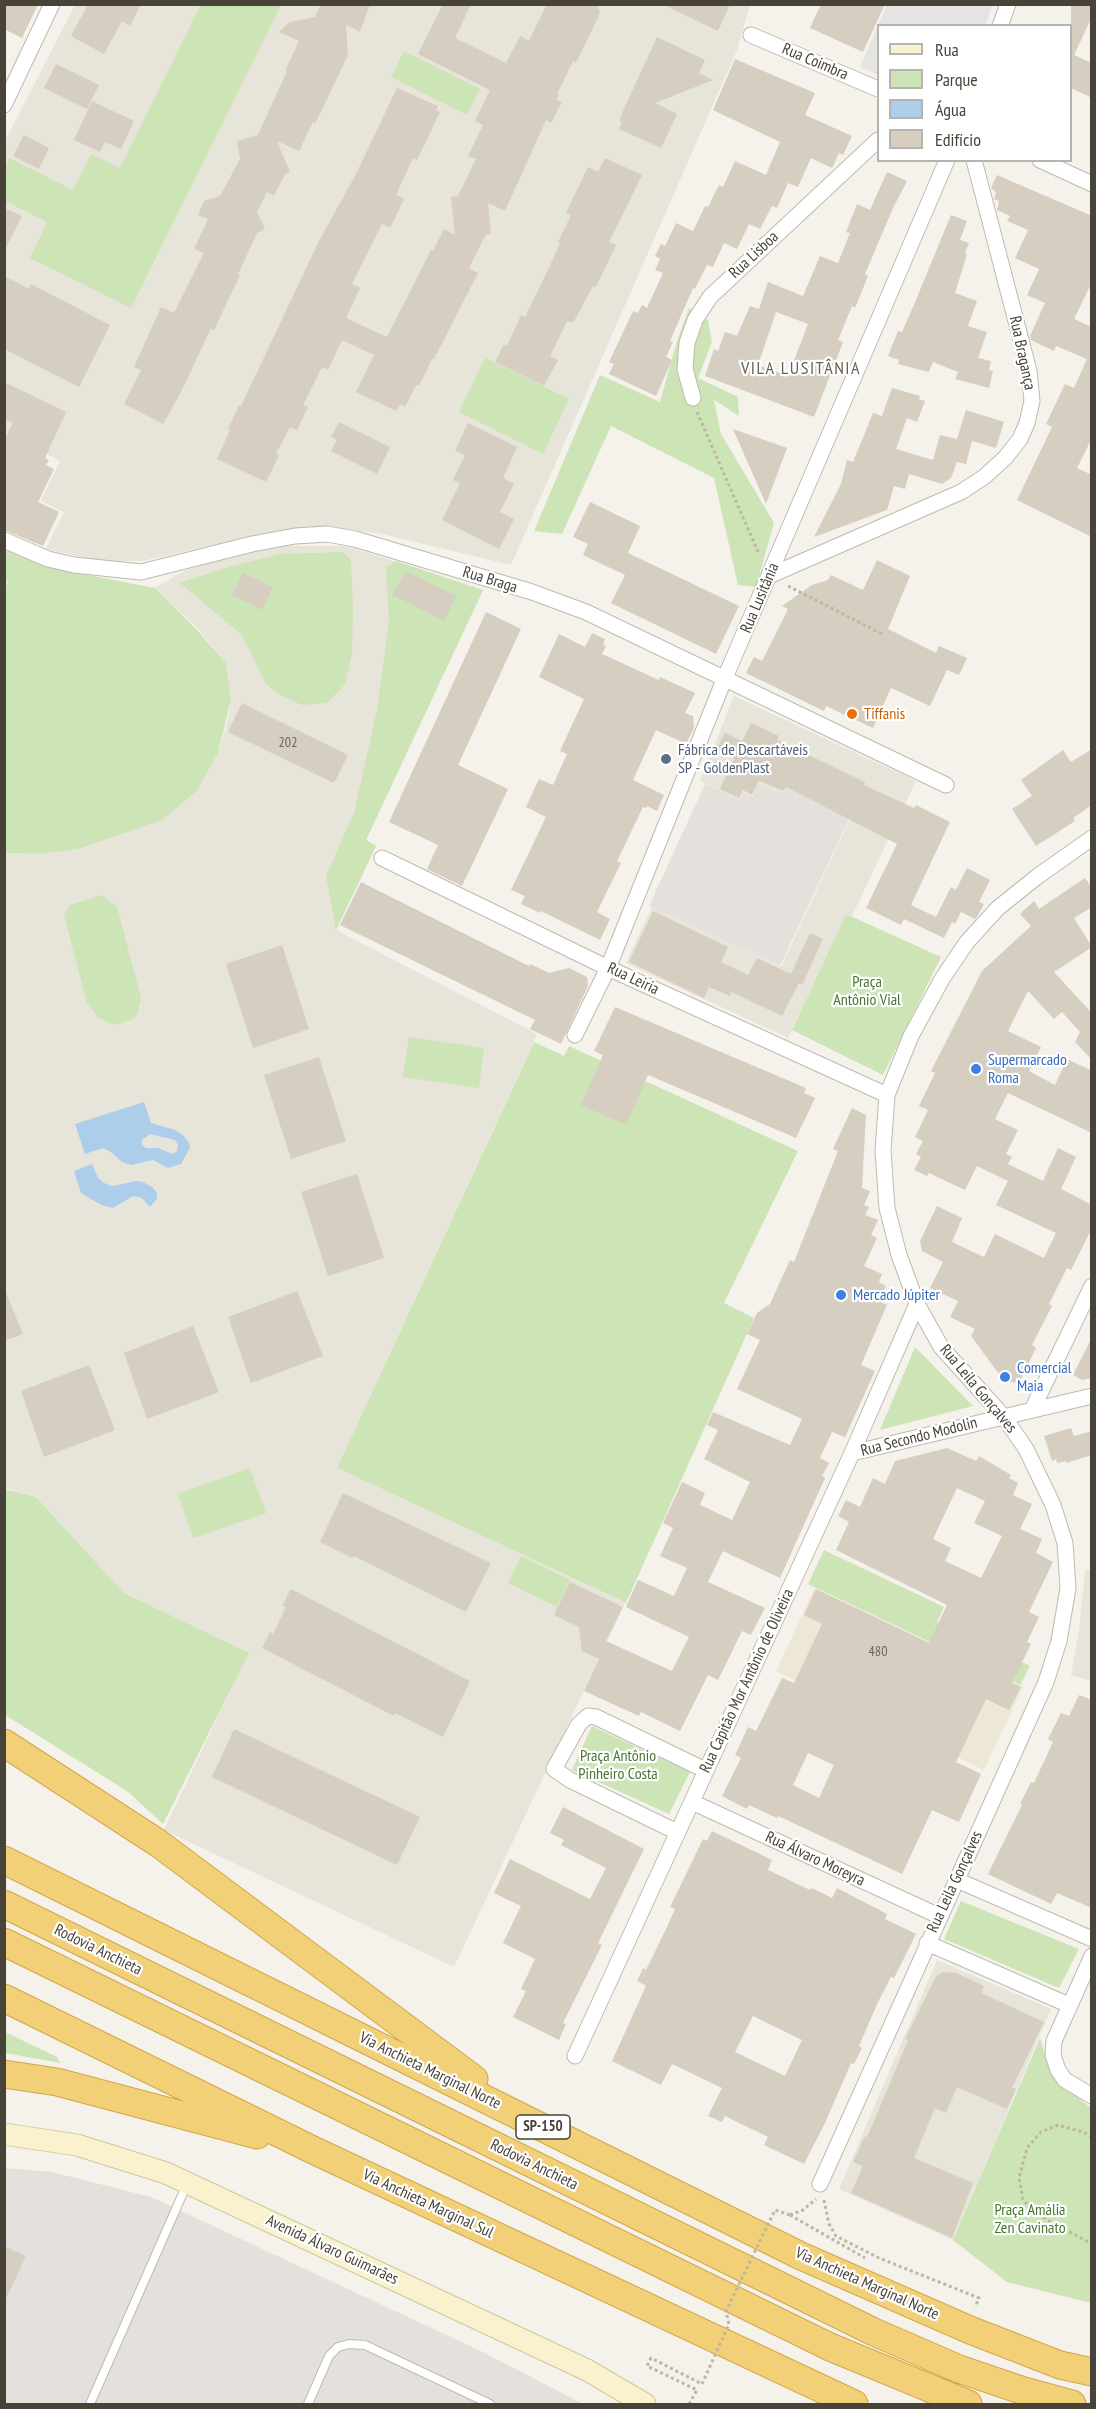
<!DOCTYPE html>
<meta charset="utf-8">
<style>
body{margin:0}
#map{position:relative;width:1096px;height:2409px;overflow:hidden;background:#f4f2eb;font-family:"PT Sans Narrow",sans-serif}
canvas{display:block}
.frame{position:absolute;inset:0;border:6px solid #474339;pointer-events:none}
.legend{position:absolute;left:877px;top:24px;width:195px;height:138px;box-sizing:border-box;background:#fff;border:2px solid #b5b4b0;margin:0;padding:8px 10px;list-style:none;font-size:18px;color:#474339}
.legend li{display:flex;align-items:center;gap:12px;height:30px}
.legend b{width:30px;border:2px solid #b5b4b0}
</style>
<div id="map">
<canvas width="1096" height="2409"></canvas>
<div class="frame"></div>
<ul class="legend">
<li><b style="height:8px;background:#faf2ce"></b>Rua</li>
<li><b style="height:16px;background:#cde4b7"></b>Parque</li>
<li><b style="height:16px;background:#adceeb"></b>Água</li>
<li><b style="height:16px;background:#d5cec1"></b>Edifício</li>
</ul>
</div>
<script>
const g = document.querySelector('canvas').getContext('2d');
g.lineJoin = 'round';
function fillPath(path, color) {
  g.fillStyle = color;
  g.fill(path, 'evenodd');
}
function poly(rows) {
  const path = new Path2D();
  for (const r of rows) {
    path.moveTo(r[0], r[1]);
    for (let i = 2; i < r.length; i += 2) path.lineTo(r[i], r[i + 1]);
  }
  return path;
}
function trace(path, color, width, dash) {
  g.strokeStyle = color;
  g.lineWidth = width;
  g.lineCap = dash ? 'butt' : 'round';
  g.setLineDash(dash || []);
  g.stroke(path);
}
function write(font, color, halo, rows, align = 'center') {
  g.font = font + ' "PT Sans Narrow",sans-serif';
  g.lineWidth = 4.5;
  g.setLineDash([]);
  g.textBaseline = 'middle';
  g.strokeStyle = halo;
  g.fillStyle = color;
  for (const [text, x, y, turn = 0] of rows) {
    g.save();
    g.translate(x, y);
    g.rotate((+turn || 0) * Math.PI / 180);
    g.textAlign = isNaN(turn) ? turn : align;
    if (halo) g.strokeText(text, 0, 0);
    g.fillText(text, 0, 0);
    g.restore();
  }
}
const residential = poly([
 [75,5,750,5,737,50,511,565,378,533,323,528,257,535,142,561,100,561,46,549,64,512,41,501,60,461,5,432,5,141],
 [281,546,347,546,483,590,366,840,376,846,336,930,537,1034,337,1468,625,1603,454,1967,164,1830,248,1653,124,1593,36,1497,5,1488,5,853,40,854,79,849,161,820,197,791,218,753,227,723,231,699,226,663,197,628,155,588,184,571,229,555],
 [734,696,916,781,852,916,846,914,788,1038,626,963,652,907,781,967,850,819,786,787,782,794,759,782,753,795,743,791,739,799,700,781],
 [1091,1569,1091,1681,1071,1675,1079,1630,1085,1571],
 [937,1960,1051,2009,953,2240,839,2189]
]);
const industrial = poly([
 [759,783,783,794,786,787,849,819,780,966,649,906,705,784,739,799,743,792,753,796],
 [4,2168,52,2172,151,2197,483,2352,583,2404,5,2404]
]);
const education = poly([
 [815,1588,1023,1687,984,1770,776,1671]
]);
const green = poly([
 [201,4,281,5,131,308,30,258,47,222,5,201,5,168,9,158,73,190,91,154,120,168],
 [404,51,480,89,467,115,391,77],
 [689,308,708,320,712,342,698,378,738,397,739,416,714,400,721,434,774,523,756,587,738,585,714,478,611,426,562,534,534,531,600,375,660,402,676,344],
 [485,358,569,399,543,454,459,412],
 [8,549,47,567,155,588,196,629,226,663,231,699,218,753,197,791,162,820,79,849,40,854,5,853,4,589,8,582,5,580,5,557],
 [343,552,351,560,353,608,352,654,345,684,327,703,302,705,282,696,266,684,242,635,180,583,232,566,280,554],
 [396,561,483,590,366,840,376,846,336,930,326,876,354,813,377,710,389,622,386,568],
 [102,895,117,907,141,998,137,1015,131,1020,113,1025,98,1018,87,1003,64,915,70,905],
 [846,914,941,957,883,1075,792,1030],
 [409,1037,484,1048,479,1088,403,1077],
 [534,1042,564,1056,569,1046,798,1151,724,1303,754,1318,626,1603,337,1468],
 [915,1347,973,1406,880,1430],
 [250,1468,266,1513,193,1538,178,1494],
 [5,1489,36,1497,124,1593,249,1653,163,1824,127,1791,5,1715],
 [824,1550,944,1607,937,1622,1030,1666,1020,1685,808,1584],
 [521,1556,570,1580,557,1607,508,1583],
 [592,1726,690,1772,669,1814,572,1770],
 [961,1901,1079,1949,1059,1988,944,1939],
 [5,2032,57,2057,60,2063,5,2053],
 [1040,2038,1049,2067,1062,2085,1091,2108,1091,2303,1007,2282,953,2240]
]);
const parking = poly([
 [887,4,993,4,993,5,985,25,878,26,878,75,860,67]
]);
const water = poly([
 [144,1102,151,1123,175,1130,184,1136,189,1143,190,1148,181,1164,168,1168,153,1160,131,1165,122,1162,111,1152,103,1148,85,1154,75,1124],
 [150,1134,175,1140,178,1145,177,1151,173,1154,158,1148,146,1148,142,1145,142,1140],
 [92,1164,98,1178,104,1183,112,1186,137,1181,143,1182,152,1187,157,1193,157,1199,150,1207,142,1198,133,1196,113,1208,101,1205,81,1193,74,1171]
]);
const building = poly([
 [4,4,38,4,22,38,4,29],
 [88,4,141,4,130,26,122,21,104,54,71,36],
 [321,4,370,4,360,32,346,25,348,55,315,124,313,122,299,151,277,141,290,172,285,174,274,196,267,192,257,212,265,229,257,233,238,274,240,275,214,330,211,328,182,390,163,424,124,404,141,370,134,367,161,307,174,313,204,253,194,249,208,219,198,215,204,201,220,196,240,159,237,141,258,135,287,71,285,71,299,41,279,32,290,22,315,17],
 [443,4,471,4,455,38,506,63,520,36,529,41,547,4,597,4,600,13,576,63,573,61,557,94,559,95,556,100,562,102,551,123,546,120,505,211,488,203,491,234,486,234,469,268,478,273,434,359,432,359,419,386,416,385,405,407,400,404,396,411,356,392,374,355,342,340,328,370,322,367,303,405,308,407,297,430,290,427,276,454,279,455,266,482,217,459,230,430,228,429,239,405,241,406,319,241,355,176,397,88,438,106,436,110,440,112,417,160,413,158,396,195,404,199,390,228,382,224,352,284,360,288,346,318,387,337,431,250,433,251,444,229,455,235,451,197,458,196,476,159,468,156,483,125,475,121,490,90,418,54],
 [662,4,730,4,718,31],
 [821,4,885,4,863,52,810,28],
 [1071,4,1092,4,1092,17,1074,55,1092,63,1092,98,1071,88],
 [657,37,705,60,699,73,713,80,655,103,677,114,661,148,619,129,622,122,620,121,622,113],
 [735,59,815,93,805,115,852,136,843,155,839,153,832,168,811,158,798,187,788,183,777,208,772,206,760,229,749,224,737,249,724,243,713,267,707,265,695,289,693,288,670,341,673,342,666,357,672,360,656,396,609,374,614,364,609,362,633,311,638,313,642,305,647,308,663,273,655,270,660,259,655,256,661,244,665,246,676,223,693,231,705,206,708,207,719,185,723,187,735,161,766,175,780,142,713,110],
 [56,64,99,85,87,109,44,88],
 [92,101,134,121,121,149,105,142,100,152,74,140],
 [24,135,49,148,39,169,13,156],
 [605,158,642,175,609,242,616,245,596,287,593,286,573,323,567,321,550,356,558,360,544,386,495,362,504,344,507,346,521,315,525,317,546,274,560,244,558,242,571,215,566,213,588,167,598,172],
 [887,172,907,181,893,208,865,274,868,276,855,308,852,306,838,340,843,342,814,417,705,376,714,349,718,351,725,332,737,336,750,306,759,309,768,282,803,296,820,256,838,263,850,233,846,232,857,204,870,210],
 [776,312,808,324,788,376,758,365],
 [997,175,1092,216,1092,282,1074,319,1092,327,1092,438,1077,468,1092,475,1092,537,1017,500,1052,427,1046,424,1065,384,1074,388,1087,359,1056,346,1054,351,1031,340,1030,336,1045,303,1027,295,1039,269,1015,258,1028,230,1007,221,1010,216,997,210,999,201,994,199,996,192,991,188],
 [4,208,22,216,4,252],
 [951,215,967,221,960,240,969,243,965,253,967,254,955,293,977,301,968,326,987,332,978,358,991,361,989,370,993,371,989,388,955,379,958,372,933,362,929,372,898,364,899,360,888,356,898,331,902,332,913,307],
 [4,276,29,289,31,284,110,325,79,387,4,349],
 [4,382,66,412,45,458,49,460,46,465,54,469,38,502,59,512,43,546,4,530,4,440,13,423,4,419],
 [892,388,920,396,919,399,925,401,917,422,907,418,896,449,933,460,940,435,957,439,966,410,1004,422,996,448,972,441,966,464,957,462,951,478,942,484,909,474,905,489,894,486,887,510,814,537,841,484,847,460,853,462,873,413,882,416],
 [339,422,390,447,377,474,331,451,337,439,331,437],
 [468,423,517,447,503,478,514,484,500,512,514,519,499,549,442,520,460,483,453,480,465,455,455,451],
 [733,429,787,448,766,504],
 [590,502,640,526,628,553,739,606,716,654,611,603,625,575,583,555,588,544,573,537],
 [877,560,910,576,888,629,936,653,939,646,967,658,959,675,947,670,930,706,891,688,873,728,826,706,824,711,746,673,754,657,762,661,788,609,782,606,812,585,828,580,831,575,863,590],
 [405,571,456,596,444,621,393,595],
 [243,573,273,587,262,610,232,595],
 [486,612,521,629,458,765,508,789,462,886,427,869,438,845,389,822],
 [592,633,605,639,603,645,606,646,602,654,659,680,660,677,695,693,685,713,693,716,694,728,686,744,656,730,633,780,664,795,657,811,647,806,646,808,643,807,617,861,621,863,597,912,610,919,600,940,541,911,540,913,521,904,525,896,511,890,546,817,526,807,539,779,553,785,567,754,560,751,584,699,539,677,559,634,585,647],
 [242,703,348,755,334,783,228,732],
 [751,723,779,736,777,740,865,782,864,785,914,808,916,805,950,822,911,905,936,917,951,887,956,890,967,868,990,880,979,902,984,904,978,915,975,919,961,912,955,924,952,922,944,938,904,919,901,925,866,908,897,844,786,787,784,791,759,781,752,795,743,790,739,798,720,789,734,759,716,750,725,733,742,741],
 [1092,749,1092,805,1073,818,1075,821,1036,846,1012,809,1032,796,1021,780,1063,750,1071,762],
 [1085,878,1092,888,1092,907,1074,918,1092,947,1054,972,1090,1011,1092,1008,1092,1060,1075,1042,1080,1032,1062,1012,1054,1019,1028,991,1008,1031,1041,1047,1029,1071,1055,1085,1067,1059,1092,1071,1092,1133,1008,1093,995,1119,1018,1130,1006,1154,1012,1157,1008,1164,1043,1181,1058,1148,1076,1157,1061,1189,1092,1205,1092,1228,1071,1270,1067,1268,1049,1304,1052,1306,1032,1345,1036,1348,1019,1383,1004,1381,971,1336,975,1329,950,1317,958,1301,930,1288,943,1262,922,1251,920,1241,937,1206,962,1218,952,1242,984,1257,995,1234,1044,1258,1056,1233,996,1205,1008,1181,977,1166,965,1190,929,1173,927,1176,914,1170,921,1157,916,1154,923,1141,915,1137,928,1110,919,1106,935,1073,931,1071,982,971,1031,926,1020,914,1034,901,1039,909],
 [361,882,529,966,530,964,549,973,569,968,587,977,588,986,561,1044,530,1029,535,1020,340,925],
 [653,911,728,947,721,962,748,975,757,958,791,974,810,933,823,939,802,985,799,983,782,1016,731,992,730,996,709,987,704,998,629,962],
 [282,945,309,1029,253,1048,226,964],
 [615,1007,806,1088,804,1093,815,1098,796,1138,648,1075,626,1125,581,1105,603,1055,594,1051],
 [319,1057,346,1141,291,1159,264,1075],
 [852,1108,866,1115,862,1188,870,1191,864,1205,869,1207,865,1215,878,1220,871,1235,877,1238,864,1266,882,1274,879,1282,886,1286,879,1301,887,1305,861,1365,875,1371,845,1437,832,1432,820,1458,829,1463,822,1476,825,1478,780,1578,723,1551,708,1582,765,1608,751,1635,742,1631,718,1680,708,1675,680,1731,641,1712,639,1716,584,1691,599,1659,582,1651,579,1627,554,1615,570,1582,623,1607,606,1641,672,1671,689,1637,626,1607,638,1580,674,1596,687,1568,660,1556,673,1528,663,1523,682,1482,705,1493,700,1505,732,1520,750,1482,704,1459,718,1430,707,1425,713,1412,790,1445,802,1419,737,1389,760,1340,747,1334,757,1313,770,1304,790,1260,794,1262,838,1151,833,1149],
 [357,1174,384,1258,328,1276,301,1192],
 [4,1288,23,1334,4,1341],
 [297,1291,323,1356,251,1383,228,1317],
 [193,1326,219,1392,147,1419,124,1353],
 [1092,1337,1092,1378,1082,1380,1073,1375],
 [89,1365,115,1430,44,1457,21,1391],
 [1071,1428,1074,1436,1092,1431,1092,1455,1066,1463,1066,1461,1057,1463,1056,1459,1052,1461,1044,1436],
 [947,1448,976,1461,979,1456,1011,1475,1009,1478,1018,1483,1013,1495,1032,1504,1020,1529,1042,1539,1036,1553,1053,1562,1029,1612,1039,1617,1027,1642,1031,1644,1012,1683,1021,1687,1009,1710,986,1699,956,1762,981,1774,959,1822,932,1810,902,1874,778,1816,777,1818,749,1805,747,1809,722,1796,741,1758,735,1755,748,1727,756,1731,782,1678,794,1683,822,1624,804,1615,816,1589,929,1643,947,1605,836,1550,849,1522,838,1516,846,1500,860,1507,873,1478,885,1484,895,1461],
 [957,1488,985,1501,974,1523,1002,1536,981,1578,945,1561,951,1548,933,1539],
 [808,1753,834,1765,819,1798,793,1785],
 [343,1493,491,1563,466,1612,354,1556,353,1558,320,1542],
 [291,1589,470,1681,443,1737,395,1713,394,1716,262,1648,270,1632,273,1634,286,1607,282,1606],
 [1079,1695,1092,1700,1092,1908,1057,1893,1051,1904,988,1874,1022,1805,1020,1804,1031,1782,1034,1783,1053,1742,1048,1739,1061,1713,1069,1716],
 [234,1729,420,1817,397,1865,212,1777],
 [563,1807,644,1849,598,1943,602,1945,563,2023,566,2024,559,2040,513,2017,526,1991,521,1989,535,1959,503,1943,521,1906,494,1893,510,1859,590,1899,606,1868,561,1845,564,1840,550,1833],
 [712,1831,772,1860,768,1870,810,1890,812,1888,832,1898,837,1888,887,1914,885,1919,916,1934,894,1978,891,1977,878,2002,859,2046,862,2048,854,2064,851,2063,825,2123,804,2164,764,2145,768,2137,725,2116,722,2122,708,2116,722,2088,672,2064,661,2085,612,2061,646,1986,637,1981,643,1968,646,1970,667,1927,675,1909,670,1907,703,1839,707,1841],
 [753,2016,802,2040,785,2076,735,2052],
 [943,1972,956,1973,984,1986,981,1993,1044,2022,1012,2088,1016,2089,1007,2109,957,2087,946,2113,935,2108,914,2158,973,2183,952,2238,851,2193,863,2166,853,2162,865,2136,867,2137,888,2088,908,2040,905,2039,936,1976],
 [4,2246,26,2256,4,2303]
]);
const path = poly([
 [697,412,759,554],
 [788,586,884,635],
 [1092,2137,1083,2132,1058,2125,1041,2132,1027,2148,1019,2178,1023,2199,1033,2212,1092,2244],
 [824,2200,829,2224,836,2236,879,2258,979,2298,975,2307],
 [790,2215,865,2258],
 [790,2215,803,2210,816,2199],
 [689,2404,697,2390,647,2366,651,2358,702,2384]
]);
const lane = poly([
 [90,2404,187,2184],
 [308,2404,329,2356,338,2347,349,2344,365,2345,490,2404]
]);
const street = poly([
 [1000,26,1008,4],
 [751,35,878,89],
 [4,105,52,4],
 [1040,160,1092,184],
 [693,398,685,369,687,343,695,320,710,297,878,140],
 [4,540,48,559,74,565,141,572,252,544,295,536,327,534,355,539,532,592,586,612,946,785],
 [769,576,961,492,984,477,1005,458,1020,439,1027,423,1032,401,1029,371,974,160],
 [382,858,608,968,887,1095],
 [575,1035,608,968,724,680,947,160],
 [1032,1410,1092,1286],
 [852,1453,1092,1396],
 [692,1802,939,1916],
 [677,1832,570,1780,554,1769,579,1724,588,1716,596,1717,705,1770],
 [957,1880,1092,1939],
 [927,1943,1069,2005],
 [1092,1956,1054,2041,1053,2055,1058,2070,1065,2080,1092,2096],
 [575,2056,852,1453,917,1304],
 [820,2184,1046,1682,1059,1641,1068,1588,1065,1543,1053,1505,1026,1449,1004,1417,941,1347,917,1304,899,1255,887,1208,883,1151,887,1095,911,1036,942,979,967,942,998,908,1038,876,1092,838]
]);
const secondary = poly([
 [4,2134,77,2145,166,2173,587,2370,645,2404]
]);
const highway = poly([
 [4,1743,158,1843,474,2079],
 [4,1860,801,2256,970,2330,1060,2365,1092,2372],
 [4,1904,874,2332,959,2369,1024,2391,1072,2404],
 [4,1942,830,2347,968,2404],
 [4,1998,313,2150,854,2404],
 [4,2074,57,2082,257,2135]
]);
const pathBridge = poly([
 [702,2384,729,2324,726,2311,775,2210,790,2215]
]);
const markers = [
 [852,714,6,"#e8710a"],
 [666,759,6,"#5c6f8a"],
 [976,1069,6,"#3f7fe0"],
 [841,1295,6,"#3f7fe0"],
 [1005,1377,6,"#3f7fe0"]
];
const numberNames = [
 ["202",288,743],
 ["480",878,1652]
];
const shields = [
 [543,2127,54]
];
const shieldNames = [
 ["SP-150",543,2127]
];
const streetNames = [
 ["Rua Coimbra",815,62,23],
 ["Rua Lisboa",754,255,-43],
 ["Rua Bragança",1022,353,78],
 ["Rua Braga",490,580,17],
 ["Rua Lusitânia",760,598,-67],
 ["Rua Leiria",633,979,25],
 ["Rua Leila Gonçalves",978,1389,50],
 ["Rua Secondo Modolin",919,1437,-14],
 ["Rua Capitão Mor Antônio de Oliveira",747,1681,-65],
 ["Rua Álvaro Moreyra",815,1859,25],
 ["Rua Leila Gonçalves",955,1882,-65],
 ["Rodovia Anchieta",98,1950,26],
 ["Via Anchieta Marginal Norte",430,2071,26],
 ["Rodovia Anchieta",534,2165,26],
 ["Via Anchieta Marginal Sul",428,2204,25],
 ["Avenida Álvaro Guimarães",332,2250,25],
 ["Via Anchieta Marginal Norte",867,2284,24]
];
const foodNames = [
 ["Tiffanis",864,714]
];
const serviceNames = [
 ["Fábrica de Descartáveis",678,750],
 ["SP - GoldenPlast",678,768]
];
const parkNames = [
 ["Praça",867,982],
 ["Antônio Vial",867,1000],
 ["Praça Antônio",618,1756],
 ["Pinheiro Costa",618,1774],
 ["Praça Amália",1030,2210],
 ["Zen Cavinato",1030,2228]
];
const shopNames = [
 ["Supermarcado",988,1060],
 ["Roma",988,1078],
 ["Mercado Júpiter",853,1295],
 ["Comercial",1017,1368],
 ["Maia",1017,1386]
];
const neighbourhoodNames = [
 ["VILA LUSITÂNIA",801,369]
];
fillPath(residential, '#e7e4d9');
fillPath(industrial, '#e4e1dc');
fillPath(education, '#ece7d6');
fillPath(green, '#cde4b7');
fillPath(parking, '#e6e4e2');
fillPath(water, '#adceeb');
fillPath(building, '#d5cec1');
trace(lane, '#bfbaae', 10);
trace(street, '#bfbaae', 17);
trace(secondary, '#d0c69e', 23);
trace(highway, '#d1a748', 29);
trace(path, '#bfb6a0', 3, [3, 3]);
trace(lane, '#fff', 8);
trace(street, '#fff', 15);
trace(secondary, '#faf2ce', 21);
trace(highway, '#f2d078', 27);
trace(pathBridge, '#bfb6a0', 3, [3, 3]);
for (const [x, y, r, color] of markers) {
  const dot = new Path2D();
  dot.arc(x, y, r, 0, 2 * Math.PI);
  g.fillStyle = color;
  g.fill(dot);
  trace(dot, '#fff', 2);
}
write('14px', '#6a665b', null, numberNames);
for (const [x, y, w] of shields) {
  const box = new Path2D();
  box.roundRect(x - w / 2, y - 12, w, 24, 4.5);
  g.fillStyle = '#fff';
  g.fill(box);
  trace(box, '#474339', 1.5);
}
write('bold 15px', '#474339', null, shieldNames);
write('16px', '#474339', '#fff', streetNames);
write('16px', '#c56008', '#fff', foodNames, 'left');
write('16px', '#4e5e75', '#fff', serviceNames, 'left');
write('16px', '#467530', '#fff', parkNames);
write('16px', '#366cbe', '#fff', shopNames, 'left');
g.letterSpacing = '1.5px';
write('18px', '#696151', '#fff', neighbourhoodNames);
g.letterSpacing = '0px';
</script>
